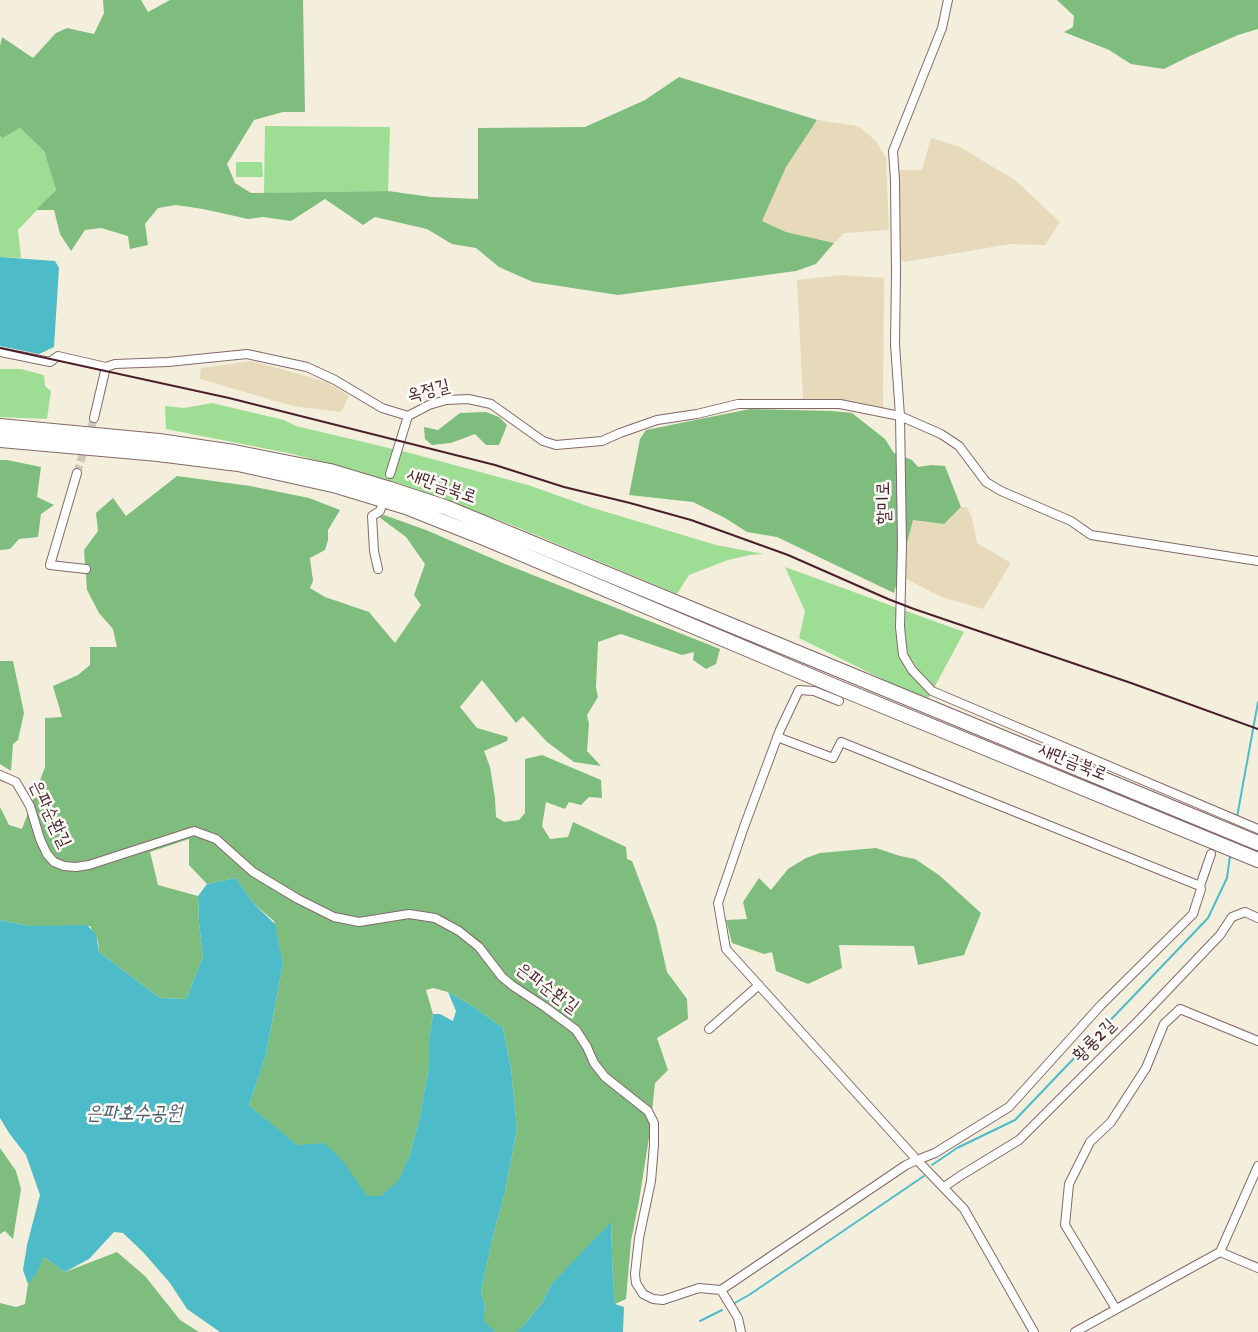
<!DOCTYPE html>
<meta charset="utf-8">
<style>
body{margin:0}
canvas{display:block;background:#f3efdc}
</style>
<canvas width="1258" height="1332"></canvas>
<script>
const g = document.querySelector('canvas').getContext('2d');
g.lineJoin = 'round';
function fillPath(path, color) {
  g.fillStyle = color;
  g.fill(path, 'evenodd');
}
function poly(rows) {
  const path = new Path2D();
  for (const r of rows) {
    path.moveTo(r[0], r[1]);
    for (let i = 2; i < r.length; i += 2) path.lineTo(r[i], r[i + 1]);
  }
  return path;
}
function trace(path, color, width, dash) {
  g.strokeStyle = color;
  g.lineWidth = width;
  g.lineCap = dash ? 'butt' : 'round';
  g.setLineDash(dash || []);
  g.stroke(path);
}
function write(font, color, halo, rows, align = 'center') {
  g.font = font + ' "Gochi Hand","Poor Story",sans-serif';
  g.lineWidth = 5;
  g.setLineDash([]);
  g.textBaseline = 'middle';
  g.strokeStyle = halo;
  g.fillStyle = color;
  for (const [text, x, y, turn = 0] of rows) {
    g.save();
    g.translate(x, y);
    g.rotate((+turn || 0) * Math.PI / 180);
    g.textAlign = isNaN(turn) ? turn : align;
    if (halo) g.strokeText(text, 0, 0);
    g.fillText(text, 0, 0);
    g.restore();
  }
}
const built = poly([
 [817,120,858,126,875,140,886,158,889,230,844,233,834,243,786,232,762,221,786,167],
 [931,138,958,146,1015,180,1060,222,1045,245,1010,244,905,262,901,260,898,170,922,170],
 [841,275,884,278,883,407,803,399,797,280],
 [252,361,327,382,349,396,341,412,293,406,200,379,201,368],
 [961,507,967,507,972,518,977,543,1011,563,983,609,941,597,899,575,913,520,944,524]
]);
const green = poly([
 [265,126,390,127,388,191,264,193],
 [20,128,44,151,56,190,18,230,21,258,0,257,0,136,3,138],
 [236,162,262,162,263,177,236,177],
 [0,369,21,369,44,375,45,386,51,391,47,419,0,417],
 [212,403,284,420,296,426,410,453,528,485,590,507,716,545,764,554,750,555,728,560,689,575,677,594,507,523,397,483,293,454,166,429,165,406,184,408],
 [785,567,964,632,927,701,799,638,805,611]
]);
const forest = poly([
 [103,0,141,0,148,12,170,0,303,0,305,112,283,112,254,120,227,164,235,183,251,193,388,191,431,197,478,199,478,128,585,127,645,100,679,77,817,120,786,167,762,221,786,232,834,243,816,264,796,271,618,295,533,282,499,267,476,248,452,244,427,229,375,217,363,225,325,199,291,221,263,217,248,219,203,209,176,205,158,208,145,224,148,245,130,249,128,236,101,228,85,230,71,251,60,234,54,210,36,210,56,190,44,151,20,128,3,138,0,136,0,46,2,37,33,58,56,33,67,28,94,34,104,13],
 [1057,0,1258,0,1258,29,1238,35,1190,56,1164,69,1131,64,1109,50,1064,32,1073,27,1074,16],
 [750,409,832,411,852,413,885,439,894,453,912,460,918,467,931,465,945,466,961,507,944,524,913,520,894,593,777,537,747,532,725,518,693,502,629,495,640,439,646,430],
 [486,412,499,417,507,425,499,445,486,445,475,434,451,443,432,445,425,439,424,427,438,430,460,413],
 [0,460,7,460,41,467,37,497,54,505,41,514,38,537,19,539,10,549,0,550],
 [177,476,250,486,309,498,340,510,328,530,328,540,325,550,310,558,313,581,310,588,325,597,369,612,395,643,421,605,414,595,425,564,406,537,379,517,384,515,426,530,505,564,720,649,716,664,706,669,693,660,694,652,682,655,621,634,598,642,596,687,598,697,587,715,589,724,587,751,601,766,574,762,547,742,523,716,516,723,482,680,460,707,477,728,508,737,507,741,484,751,490,767,495,798,496,817,504,822,519,820,525,813,525,759,542,755,601,780,602,798,589,797,581,805,569,802,565,809,546,802,542,826,550,839,568,837,573,822,626,847,627,859,632,861,656,924,667,972,687,999,688,1019,657,1038,668,1070,655,1083,650,1131,639,1201,631,1241,626,1299,615,1304,613,1281,611,1223,551,1285,542,1303,524,1325,516,1332,496,1332,482,1320,485,1307,481,1291,493,1236,505,1192,517,1129,511,1068,503,1028,471,1005,448,992,433,988,426,990,433,1014,429,1038,429,1066,419,1121,409,1157,400,1180,381,1196,367,1196,290,1140,249,1105,266,1055,283,963,274,921,254,904,236,878,207,884,189,865,189,839,150,852,158,885,198,896,199,923,203,957,186,999,160,998,99,952,98,941,90,926,30,926,0,920,0,807,9,825,22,829,45,767,45,718,62,717,53,686,78,675,90,665,90,647,117,647,113,629,99,613,87,590,84,550,98,531,96,513,113,498,126,516],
 [0,661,13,661,24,713,18,740,13,744,11,771,0,764],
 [876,848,900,856,915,859,939,875,981,913,964,955,918,965,914,946,839,945,842,968,808,984,776,971,772,952,764,954,732,943,726,920,747,919,743,902,759,878,771,890,788,869,806,858,820,853],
 [0,1148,16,1171,21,1189,13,1239,5,1231,0,1234],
 [117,1252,145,1276,180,1320,199,1332,0,1332,0,1303,16,1307,25,1304,28,1284,44,1257,65,1272]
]);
const water = poly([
 [0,257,55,261,59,268,54,347,39,354,0,346],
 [236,878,254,904,275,924,283,963,266,1055,249,1105,297,1145,324,1143,343,1161,367,1196,381,1196,399,1180,409,1157,419,1121,429,1066,429,1038,433,1014,440,1014,453,1021,456,1011,448,992,471,1005,503,1028,511,1068,517,1129,505,1192,493,1236,481,1291,485,1307,483,1320,496,1332,220,1332,187,1309,170,1283,143,1252,123,1233,114,1232,89,1259,65,1272,44,1257,36,1274,28,1284,23,1270,27,1245,40,1195,26,1155,9,1133,0,1118,0,920,30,926,87,925,96,934,99,952,160,998,186,999,203,957,199,923,198,896,207,884],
 [611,1222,613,1281,615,1304,624,1307,623,1332,516,1332,524,1325,542,1303,551,1285,563,1272]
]);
const stream = poly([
 [1237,817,1258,702],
 [932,1165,957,1148,1015,1120,1208,918,1227,878,1230,856],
 [733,1304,749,1295,924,1176],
 [700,1321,722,1310]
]);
const streetTunnel = poly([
 [77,473,94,418]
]);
const street = poly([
 [948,0,942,28,893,151,895,180,896,274,895,344,900,416,902,545,900,627,903,655,912,670,932,691,1258,829],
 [0,352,50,362,58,356,106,367,115,364,168,362,247,354,307,367,335,380,382,408,408,416,429,405,446,400,468,399,491,404,543,441,556,445,602,441,620,433,657,420,697,414,738,404,840,404,900,416,941,434,959,446,986,482,1001,491,1071,521,1091,535,1258,561],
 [94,418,106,367],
 [77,473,50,565,86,569],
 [390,474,408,416],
 [378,569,374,551,372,516,380,511,381,508],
 [839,701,814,691,799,690,780,730,744,827,718,903,726,949,917,1160,935,1153,1009,1107,1101,1005,1193,914,1201,889,1200,886,1211,854],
 [777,737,833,758,841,742,1200,886],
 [0,775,16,782,30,806,40,839,47,854,54,862,64,866,76,867,89,865,194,831,216,839,253,872,298,899,334,917,359,922,409,914,435,918,459,931,479,947,502,977,513,986,545,1007,576,1030,587,1047,594,1063,605,1077,648,1111,654,1123,654,1145,651,1181,639,1238,635,1274,636,1283,643,1294,653,1299,663,1300,699,1288,721,1290],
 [709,1029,759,985],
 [944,1187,960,1176,1019,1140,1139,1020,1220,935,1232,917,1245,912,1258,918],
 [1220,1252,1258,1166],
 [721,1290,906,1165,917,1160,964,1209,1034,1332],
 [721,1290,738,1318,741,1332],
 [1116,1309,1065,1225,1069,1184,1090,1142,1111,1122,1146,1068,1164,1024,1180,1009,1258,1041],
 [1075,1332,1220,1252,1258,1268]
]);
const highway = poly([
 [0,426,159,441,234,452,330,471,390,489,445,507,1258,843],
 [0,440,158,454,238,464,337,486,406,507,484,538,839,688,1258,860]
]);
const rail = poly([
 [0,348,229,398,495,465,564,487,630,503,691,520,788,555,888,599,914,609,1131,683,1258,729]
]);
const streetNames = [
 ["옥정길",429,393,-15],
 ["새만금북로",441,488,20],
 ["할미로",886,503,-91],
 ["새만금북로",1072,764,22],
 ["은파순환길",48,815,64],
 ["은파순환길",546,990,36],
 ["황룡2길",1096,1042,-45]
];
const waterNames = [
 ["은파호수공원",134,1116]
];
fillPath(built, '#e7daba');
fillPath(green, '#9ede94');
fillPath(forest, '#7ebd7e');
fillPath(water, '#4ebbc8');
trace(stream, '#4ebbc8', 2);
trace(streetTunnel, '#d1c5b9', 8, [8, 4]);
trace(street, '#856869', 10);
trace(highway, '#856869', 16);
trace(street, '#fff', 8);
trace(highway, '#fff', 14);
trace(rail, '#4a1f2b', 2);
write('18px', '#4a1f2b', '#fdfcf7', streetNames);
write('italic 20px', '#4c5d6a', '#fdfcf7', waterNames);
</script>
